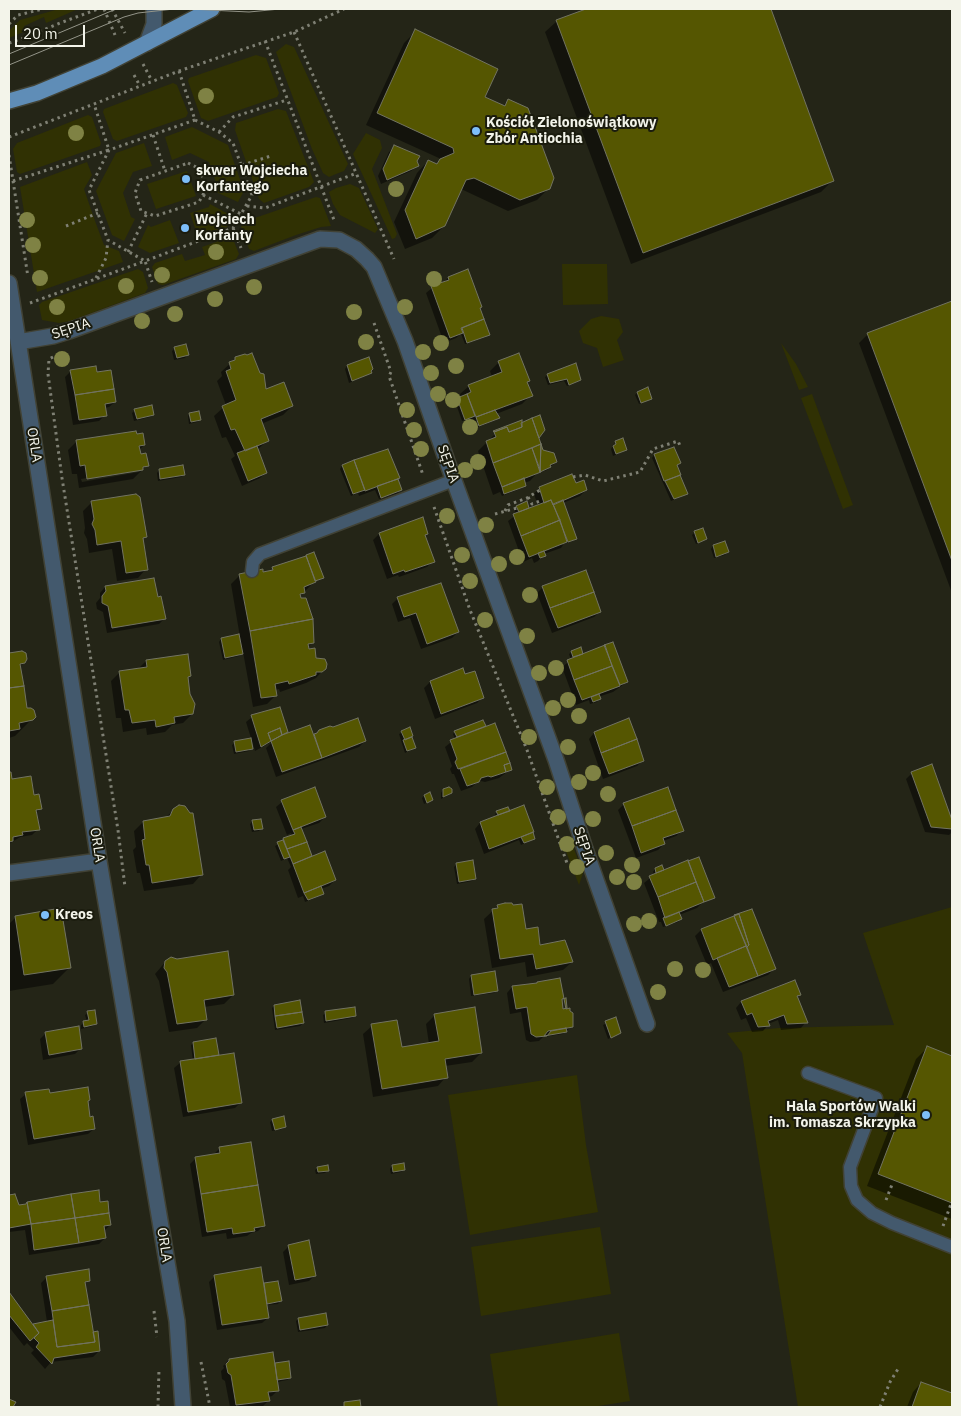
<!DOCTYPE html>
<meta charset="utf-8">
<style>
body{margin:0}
#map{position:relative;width:961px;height:1416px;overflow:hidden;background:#242517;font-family:"IBM Plex Sans",sans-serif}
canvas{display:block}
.frame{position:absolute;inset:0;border:10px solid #f3f4ea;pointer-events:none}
.scale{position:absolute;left:15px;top:25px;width:70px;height:22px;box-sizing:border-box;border:2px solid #f3f4ea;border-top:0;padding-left:6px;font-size:15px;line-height:18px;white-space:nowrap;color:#f3f4ea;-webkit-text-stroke:4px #1b1c0e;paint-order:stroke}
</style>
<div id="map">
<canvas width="961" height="1416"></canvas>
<div class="frame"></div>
<div class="scale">20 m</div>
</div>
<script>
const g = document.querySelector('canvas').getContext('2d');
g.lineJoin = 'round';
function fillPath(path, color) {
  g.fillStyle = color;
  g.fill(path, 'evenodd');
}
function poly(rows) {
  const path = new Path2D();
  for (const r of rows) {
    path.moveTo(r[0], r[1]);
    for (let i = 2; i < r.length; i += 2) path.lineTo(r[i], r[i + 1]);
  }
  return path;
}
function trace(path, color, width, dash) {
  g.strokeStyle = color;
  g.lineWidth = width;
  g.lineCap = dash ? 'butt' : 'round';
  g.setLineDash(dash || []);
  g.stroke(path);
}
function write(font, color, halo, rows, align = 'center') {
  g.font = font + ' "IBM Plex Sans",sans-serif';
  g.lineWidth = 4;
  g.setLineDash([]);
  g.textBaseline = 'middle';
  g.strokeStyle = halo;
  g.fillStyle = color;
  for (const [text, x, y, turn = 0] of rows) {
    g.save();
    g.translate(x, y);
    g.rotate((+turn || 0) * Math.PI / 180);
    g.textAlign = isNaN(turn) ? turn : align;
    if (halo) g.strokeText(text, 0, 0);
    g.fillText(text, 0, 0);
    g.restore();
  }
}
const green = poly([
 [59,9,78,9,46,23,44,17,24,26,26,31,9,38,9,31,20,20],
 [286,44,294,47,348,164,344,171,336,174,329,177,323,173,312,149,276,52],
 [256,55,266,58,279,93,277,97,208,121,201,118,188,81,189,78],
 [173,83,177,85,188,113,186,117,117,141,113,139,103,112,104,109],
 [278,109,286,111,314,182,309,187,264,203,259,199,235,130,236,123],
 [88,115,92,117,101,143,100,146,20,174,17,172,13,149,17,143],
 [192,127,228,145,244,191,238,202,216,192,218,188,209,162,190,153,172,160,165,137],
 [366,133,380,140,382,148,372,169,397,234,395,238,392,239,353,154],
 [144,143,152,166,133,172,123,193,131,217,135,219,124,241,112,235,96,191,116,153],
 [87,162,92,175,84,189,95,221,104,245,119,251,123,262,37,292,20,187],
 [187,171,196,196,156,209,147,184],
 [350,184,359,188,378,229,375,233,340,215,333,204,329,192,336,188],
 [316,197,320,198,331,226,321,227,296,235,254,251,249,249,241,227,243,222],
 [210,204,232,216,227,227,198,237,190,213,209,207],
 [170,220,179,243,150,253,138,247,148,225,151,227],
 [230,237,233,239,239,254,236,259,163,285,158,284,152,267,155,263,182,254,185,261,205,255,202,247],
 [562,264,607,264,608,304,563,305],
 [138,269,143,272,148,288,145,293,70,321,59,323,42,320,39,305,42,302],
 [601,316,619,319,623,332,617,340,624,360,603,367,597,348,583,343,579,331,591,319],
 [781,343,796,364,808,387,799,390],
 [812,394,853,505,843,509,801,398],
 [562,841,571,841,583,873,579,885],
 [952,907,952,1407,798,1407,742,1053,727,1033,779,1028,894,1025,863,933],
 [577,1075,586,1145,598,1212,470,1235,448,1095],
 [600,1227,611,1294,481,1316,471,1247],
 [619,1333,630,1401,592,1407,498,1407,490,1354]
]);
const shadow = poly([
 [589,9,769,9,833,180,821,192,631,264,545,32,557,21],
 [416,31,484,98,503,106,508,101,549,188,537,200,508,211,461,189,444,226,432,238,405,249,394,222,417,173,428,161,436,165,441,159,366,125,404,43],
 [395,146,415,161,417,166,411,171,381,184,378,176,389,152],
 [467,271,482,319,478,323,488,334,486,337,465,344,461,334,456,338,444,343,426,293,432,288,442,284,448,278],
 [952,302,952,593,859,343,868,334],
 [175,348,187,355,185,358,174,360,172,351],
 [236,358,266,391,292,406,283,415,261,424,267,441,257,450,266,473,260,478,242,486,231,459,235,456,226,437,222,438,214,416,226,405,217,381,222,376,221,372],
 [499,362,528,381,526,383,531,395,522,404,496,414,498,418,496,420,476,428,474,422,467,425,465,420,462,421,455,401,461,397,460,394,469,386,492,377,490,371],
 [347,366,370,370,371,373,349,383,345,369],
 [71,371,96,373,115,402,109,407,104,408,105,415,99,421,73,425,65,377],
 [548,375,580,380,567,386,564,381,548,385,545,377],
 [637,393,651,398,639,404,635,395],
 [135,410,153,415,150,417,134,421,132,413],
 [190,414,200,420,197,422,189,424,188,416],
 [539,417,543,429,538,437,542,451,556,462,547,470,537,473,530,481,524,483,525,486,522,488,502,496,500,492,493,495,478,451,495,434],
 [77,441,144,445,139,450,140,455,147,465,133,479,79,488,77,474,72,474,68,450],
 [142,469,139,472,82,482,81,479],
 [616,442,626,450,613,456,611,449],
 [673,448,676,466,686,494,671,501,652,458,654,455],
 [342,466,399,478,396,480,400,490,398,493,379,499,375,490,359,496,358,493,351,496,340,469],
 [182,467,184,475,181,477,158,481,157,473,159,470],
 [575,485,586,490,580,496,563,503,574,538,561,543,563,545,561,548,544,554,538,561,534,563,532,558,523,562,508,521,516,515,514,509,517,507,528,508,524,512,538,506,534,494,539,488],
 [92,502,145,537,142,541,146,569,138,578,117,581,112,549,89,553,87,539,84,533,85,528,83,511],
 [422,519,427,533,424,536,433,561,427,567,399,577,398,575,387,579,373,540,379,534],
 [695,532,706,539,696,544,692,535],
 [724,543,727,552,725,555,714,558,711,549,713,546],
 [313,554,322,578,309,582,310,585,312,584,299,597,312,643,307,648,325,668,316,678,306,683,280,692,279,689,275,690,276,695,267,704,253,707,243,652,239,656,223,660,219,642,221,639,241,643,231,584,240,575,269,572,273,569],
 [105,587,157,598,164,619,159,624,107,633,103,612,97,609,96,603,100,598,100,593],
 [543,587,600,612,594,617,552,633,537,593],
 [398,598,458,632,452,638,421,649,410,618,398,622,392,604],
 [604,647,627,682,613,692,598,697,599,699,597,702,590,704,589,700,576,705,562,667,571,660,569,654,572,652,582,653,578,657],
 [22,652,24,663,19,667,26,710,34,717,15,736,9,738,9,655],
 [146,661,190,676,187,679,192,714,183,723,172,725,165,732,147,735,146,728,123,732,121,718,116,718,111,681,120,672,138,669],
 [462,670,465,676,483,697,477,703,435,719,424,688,430,682],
 [252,717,287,732,281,737,315,735,365,741,359,747,276,777,266,748,273,741,255,751,246,722],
 [629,719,643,760,637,766,603,779,589,739,594,733],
 [483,722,485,728,494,725,511,769,499,778,485,782,481,781,477,782,472,787,461,791,454,774,452,774,450,769,452,766,445,747,455,739,453,734,455,732],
 [409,729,414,748,405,753,399,734],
 [235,743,251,748,249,751,234,754,232,745],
 [931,765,952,824,952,832,949,835,925,832,906,779,912,773],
 [9,773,10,773,11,780,33,797,40,809,36,813,38,829,32,835,20,837,9,844],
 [443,790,451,793,441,799,441,793],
 [424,796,432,800,424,804,422,798],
 [282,802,325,817,319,823,301,829,312,858,335,880,329,886,321,889,323,894,320,896,305,902,303,896,298,898,288,870,291,867,287,858,281,861,275,846,292,836,291,833,287,835,276,807],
 [624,804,682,831,676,836,663,841,664,844,658,850,636,858,618,810],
 [176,808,201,875,193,884,144,891,140,873,137,873,133,850,136,847,134,831,143,822,165,818],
 [497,812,505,814,532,833,534,838,521,845,519,840,484,854,475,829,480,823,496,818,495,814],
 [253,821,261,828,259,831,252,832,250,824],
 [687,862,713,897,701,904,697,908,679,915,680,919,678,922,663,927,661,922,659,922,644,883,654,875,653,872,655,869,662,869,658,874],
 [457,864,475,878,472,881,457,884,454,867],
 [498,906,525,930,539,946,572,962,563,970,527,977,525,962,492,968,484,919],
 [738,916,774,969,768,975,723,992,711,963,707,965,695,936,701,930],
 [16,917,70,967,53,984,9,991,9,924],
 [167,960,233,995,224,1004,204,1007,206,1019,197,1028,169,1032,159,981,155,974],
 [471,976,497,990,494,993,471,996,469,979],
 [794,982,799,995,797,997,806,1022,801,1028,781,1030,778,1020,768,1024,768,1025,763,1031,752,1032,746,1018,741,1020,736,1008,741,1002],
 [512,987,565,1010,572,1026,563,1034,543,1037,539,1041,530,1042,526,1040,521,1012,510,1014,507,993],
 [274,1006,303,1023,300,1026,275,1030,272,1008],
 [88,1013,96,1024,93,1026,81,1029,81,1025,87,1022,85,1015],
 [326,1013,355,1015,352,1018,324,1023,323,1015],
 [435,1015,481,1053,472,1062,445,1066,446,1077,438,1086,373,1097,363,1034,372,1026,400,1049,429,1044,426,1024],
 [615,1019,620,1033,608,1039,603,1025],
 [46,1033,81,1048,75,1054,43,1060,40,1039],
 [194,1043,217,1055,215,1057,241,1102,235,1108,183,1117,174,1068,180,1063,193,1061,191,1045],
 [928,1047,952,1057,952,1219,867,1186,916,1059],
 [26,1094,49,1095,87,1102,89,1118,94,1129,88,1134,28,1145,20,1099],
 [273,1120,285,1127,282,1129,272,1131,270,1122],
 [220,1148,263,1226,258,1231,251,1233,247,1236,227,1239,226,1233,202,1237,190,1164,196,1158,214,1154],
 [392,1166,404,1170,401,1172,391,1174,390,1169],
 [318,1168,328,1170,325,1173,316,1174,315,1170],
 [97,1191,99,1203,110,1225,104,1231,105,1238,99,1244,29,1255,25,1230,9,1232,9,1196,14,1195,18,1206,24,1206,26,1203],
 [289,1246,315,1275,309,1281,289,1285,283,1252],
 [215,1276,263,1286,264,1284,280,1301,278,1304,266,1305,268,1318,262,1323,217,1330,209,1282],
 [47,1277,89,1280,84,1285,92,1333,99,1351,93,1357,51,1362,45,1369,31,1353,34,1350,27,1343,24,1346,9,1327,9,1294,32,1325,47,1322,41,1283],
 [298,1319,327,1325,325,1328,298,1332,296,1321],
 [229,1360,274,1365,288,1363,290,1378,287,1380,277,1382,278,1390,272,1396,268,1397,268,1401,263,1406,230,1407,225,1381,222,1379,221,1371,224,1368,223,1366],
 [921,1383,952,1395,952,1407,907,1407,913,1392]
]);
const building = poly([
 [586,9,771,9,834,181,643,253,556,20,586,9],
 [415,29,498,69,485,97,505,106,508,99,528,108,554,178,550,189,520,200,474,178,466,180,445,226,416,239,405,210,428,160,437,164,440,159,454,153,453,148,377,113,415,29],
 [394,145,420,156,417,161,419,166,387,180,383,169,394,145],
 [468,269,482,307,480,308,484,319,461,328,463,333,450,338,431,286,449,280,448,277,468,269],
 [952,301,952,561,867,333,952,301],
 [484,319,490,335,467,343,462,328,484,319],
 [186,344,189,355,177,358,174,347,186,344],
 [252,353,260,373,264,374,266,389,284,382,293,406,261,419,269,441,245,451,235,429,231,430,222,406,236,400,226,371,231,369,229,362,235,360,235,357,245,354,247,355,252,353],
 [519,353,530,381,527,382,533,396,476,417,467,394,471,392,468,385,502,372,498,361,519,353],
 [369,357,373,369,371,371,372,373,352,381,347,365,369,357],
 [576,363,581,380,569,385,567,379,550,383,547,374,576,363],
 [96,366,97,372,111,370,114,389,75,395,70,370,96,366],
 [648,387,652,399,641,403,637,392,648,387],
 [114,389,116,402,105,404,107,416,79,420,75,395,114,389],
 [467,394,475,416,465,420,457,398,467,394],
 [152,405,154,415,137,419,134,409,152,405],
 [495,410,500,418,479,426,476,417,495,410],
 [199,411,201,420,191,422,189,413,199,411],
 [540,415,545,430,539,438,532,418,540,415],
 [532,418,541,444,493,463,486,441,496,437,494,432,507,427,509,432,522,427,521,423,532,418],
 [522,420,522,427,509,432,507,427,494,432,493,431,522,420],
 [136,431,137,434,143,433,145,445,139,446,141,454,146,453,149,466,143,467,143,470,87,479,85,465,80,466,76,440,136,431],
 [623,438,627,450,616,454,613,446,616,444,615,441,623,438],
 [541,444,540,472,532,448,541,444],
 [541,444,543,450,554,453,557,462,550,465,551,467,540,472,541,444],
 [257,446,267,473,248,481,237,453,257,446],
 [674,447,681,463,677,465,681,475,664,481,654,454,674,447],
 [532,448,541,472,502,487,493,463,532,448],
 [388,449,400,478,365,491,354,460,388,449],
 [354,460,365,490,353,494,342,465,354,460],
 [183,465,185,475,160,479,159,469,183,465],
 [572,474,576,483,584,480,587,490,553,505,551,500,544,503,539,487,572,474],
 [680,475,688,494,674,499,665,481,680,475],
 [524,478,526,486,504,494,502,487,524,478],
 [398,479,402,490,381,498,377,486,398,479],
 [136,494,140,497,147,537,143,538,148,570,126,573,121,541,97,545,95,530,92,524,94,519,91,501,136,494],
 [551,500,560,520,521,536,513,514,551,500],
 [563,500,577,539,568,542,553,504,563,500],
 [527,501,529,508,519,512,516,506,527,501],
 [423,517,428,534,425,535,435,562,405,572,404,570,393,574,379,533,423,517],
 [560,520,567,542,529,557,521,536,560,520],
 [703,528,707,539,698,543,694,531,703,528],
 [725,541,729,552,716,557,713,545,725,541],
 [544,551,546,556,540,558,538,553,544,551],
 [314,552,324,578,315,581,306,555,314,552],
 [306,556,316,582,304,587,305,593,300,594,301,598,306,598,313,619,250,631,239,574,263,569,263,572,273,570,272,567,306,556],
 [586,570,594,592,550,608,542,586,586,570],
 [154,578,158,597,161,596,166,619,112,628,108,606,102,603,102,596,106,591,105,586,154,578],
 [441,583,459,632,427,644,416,613,404,617,397,597,441,583],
 [594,592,601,612,558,628,550,608,594,592],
 [313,619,314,643,308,644,309,649,315,648,316,658,325,659,327,664,326,669,322,672,316,672,316,675,289,684,288,681,275,684,277,696,261,698,250,631,313,619],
 [239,634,243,654,225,658,221,638,239,634],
 [613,642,628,682,620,685,604,645,613,642],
 [605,645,612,666,574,680,567,660,605,645],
 [581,647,583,654,573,657,571,651,581,647],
 [22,651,26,653,27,659,25,663,20,664,24,686,9,688,9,653,22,651],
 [188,654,191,676,188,677,190,694,195,704,193,714,174,717,175,723,156,727,155,720,132,723,129,710,125,710,119,671,147,667,146,660,188,654],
 [612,666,620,686,582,700,574,680,612,666],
 [463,668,465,674,475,671,484,698,441,714,430,681,463,668],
 [24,686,27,708,31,708,34,710,36,717,33,720,19,723,20,729,9,731,9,688,24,686],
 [599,694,601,699,593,702,591,697,599,694],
 [280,707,288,732,282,735,280,728,268,733,271,741,261,747,251,715,280,707],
 [358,718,366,741,322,758,314,734,317,733,319,730,330,726,333,727,358,718],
 [629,718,637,739,601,753,594,732,629,718],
 [483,720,486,726,457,737,454,731,483,720],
 [495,723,506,752,458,769,455,762,457,759,450,740,495,723],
 [310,725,322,758,282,772,271,741,282,735,310,725],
 [410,727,413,736,405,740,401,731,410,727],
 [280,728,282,735,271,741,268,733,280,728],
 [412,737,416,748,407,751,403,740,412,737],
 [251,738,253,749,236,752,234,741,251,738],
 [637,739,644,761,609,774,601,753,637,739],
 [506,752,510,763,504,765,506,772,491,777,488,776,481,778,479,782,467,786,460,769,506,752],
 [510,763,512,770,506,772,504,765,510,763],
 [932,764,952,820,952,829,931,827,911,772,932,764],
 [9,772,11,772,12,779,31,776,34,795,39,794,42,809,36,810,40,830,22,832,23,835,13,837,13,841,9,842,9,772],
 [315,787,326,817,293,830,281,800,315,787],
 [449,787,452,789,452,793,443,797,443,789,449,787],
 [668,787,676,810,632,826,623,803,668,787],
 [430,792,433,800,427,803,424,795,430,792],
 [179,805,185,806,190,813,193,813,203,875,152,883,149,865,146,865,142,840,145,839,143,821,170,816,173,809,179,805],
 [524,805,534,832,489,849,480,822,524,805],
 [508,807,510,811,498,815,496,811,508,807],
 [676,810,684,831,663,838,665,844,641,853,632,826,676,810],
 [261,819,263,829,254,830,252,820,261,819],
 [301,827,307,842,287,849,283,838,295,834,293,830,301,827],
 [533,832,535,839,524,843,521,837,533,832],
 [283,840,290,857,284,859,277,842,283,840],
 [307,842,312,856,293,864,287,849,307,842],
 [325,851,336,880,304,893,293,864,325,851],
 [699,857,715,898,704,902,688,861,699,857],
 [473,860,476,879,459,882,456,863,473,860],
 [688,860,696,882,658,897,649,876,688,860],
 [662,865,664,870,656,873,655,868,662,865],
 [696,882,704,902,665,918,658,897,696,882],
 [321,886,324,894,308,900,304,893,321,886],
 [505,903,512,903,513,905,522,904,526,929,538,927,540,945,565,940,573,962,536,969,533,954,500,959,492,909,498,908,497,905,505,903],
 [61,908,71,968,24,975,15,916,61,908],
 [752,909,776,969,758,976,747,947,749,945,739,914,734,915,752,909],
 [679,912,682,919,666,926,663,918,679,912],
 [739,914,749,945,747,947,734,916,739,914],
 [734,916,746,946,713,960,701,929,734,916],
 [746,946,758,976,729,987,717,958,746,946],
 [228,951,234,995,204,1000,207,1020,177,1024,167,972,164,968,165,961,171,957,177,959,228,951],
 [495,971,498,991,474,995,471,975,495,971],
 [560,978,566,1009,570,1008,570,1011,573,1013,573,1027,551,1031,547,1036,536,1037,531,1034,527,1007,516,1009,512,986,537,983,537,982,560,978],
 [795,980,801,995,797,996,798,998,808,1023,787,1024,784,1015,768,1021,770,1026,758,1027,752,1013,747,1015,741,1001,795,980],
 [566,998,567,1008,563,1009,562,999,566,998],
 [300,1000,302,1012,275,1016,274,1005,300,1000],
 [355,1007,356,1016,326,1021,325,1011,355,1007],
 [475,1007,482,1053,445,1059,448,1078,382,1089,371,1024,397,1020,402,1047,439,1041,434,1014,475,1007],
 [95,1010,97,1024,84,1027,83,1021,89,1020,87,1011,95,1010],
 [302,1012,304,1023,277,1028,275,1016,302,1012],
 [616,1017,621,1033,611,1038,605,1021,616,1017],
 [79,1026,82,1049,49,1055,45,1032,79,1026],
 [566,1028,567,1032,544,1036,548,1031,566,1028],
 [216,1038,219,1055,195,1059,193,1042,216,1038],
 [927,1046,952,1056,952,1203,878,1174,927,1046],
 [234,1053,242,1103,188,1112,180,1061,234,1053],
 [88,1087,90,1100,88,1101,90,1117,93,1116,95,1129,34,1139,25,1092,49,1089,50,1093,88,1087],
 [284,1116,286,1127,275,1130,272,1119,284,1116],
 [251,1142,258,1185,201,1194,195,1157,220,1153,219,1147,251,1142],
 [404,1163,405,1170,393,1172,392,1165,404,1163],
 [328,1165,329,1171,318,1172,317,1167,328,1165],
 [258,1185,265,1226,254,1228,255,1231,233,1234,232,1228,207,1232,201,1194,258,1185],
 [99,1190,100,1202,108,1201,109,1213,75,1218,71,1194,99,1190],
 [15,1194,19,1205,26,1204,27,1202,31,1224,9,1228,9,1195,15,1194],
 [71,1194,75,1218,31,1224,27,1202,71,1194],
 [109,1213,111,1225,104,1226,106,1238,79,1243,75,1218,109,1213],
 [75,1218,79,1243,34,1250,31,1224,75,1218],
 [309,1240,316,1276,295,1280,288,1245,309,1240],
 [261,1267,269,1318,222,1325,214,1275,261,1267],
 [89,1269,90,1281,85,1282,89,1305,52,1311,46,1276,89,1269],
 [278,1281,282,1301,267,1304,264,1283,278,1281],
 [9,1292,39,1333,30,1341,9,1315,9,1292],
 [89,1305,95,1342,57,1347,52,1311,89,1305],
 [326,1313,328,1325,300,1330,298,1318,326,1313],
 [53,1320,57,1347,95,1342,93,1332,98,1331,100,1351,54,1358,52,1364,36,1347,39,1343,34,1338,39,1333,33,1324,53,1320],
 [273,1352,279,1391,268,1392,270,1401,236,1405,231,1375,228,1373,226,1364,229,1361,229,1359,273,1352],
 [289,1361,291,1378,277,1380,275,1363,289,1361],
 [921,1382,952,1393,952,1407,912,1407,921,1382],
 [9,1399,16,1402,13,1407,9,1407,9,1399],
 [360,1400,361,1407,344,1407,344,1402,360,1400]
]);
const path = poly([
 [104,9,115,35],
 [112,9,125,33],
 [9,24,18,15,43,9],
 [294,32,394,259],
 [265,41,334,220],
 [9,43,24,38,60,23,98,9],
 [143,64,152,81],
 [179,71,195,120],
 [134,75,140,86],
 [195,120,219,132,233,143,252,195,233,228,145,261,108,240,89,190,109,150,195,120],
 [219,132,233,117,287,100],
 [153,135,165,171],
 [9,137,179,71,294,32,344,9],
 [9,155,28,277],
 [188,163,200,169,206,189,199,202,155,216,141,211,135,193,140,180,188,163],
 [242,165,271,156],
 [13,181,109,150,94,104],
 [203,195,241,214],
 [247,206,265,208,357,173],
 [66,226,98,213],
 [233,228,241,248],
 [128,252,147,213],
 [96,278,106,258,108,240],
 [30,303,145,261,152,282],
 [374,323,391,372,389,376,423,475],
 [53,357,49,359,48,374,62,478,118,830,125,887],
 [573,477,585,475,603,481,640,472,653,449,678,441,681,448],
 [528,497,532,504,540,501,542,503],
 [434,507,470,610,527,750,568,866],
 [505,511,508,505,527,498,540,490],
 [495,514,517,508],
 [886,1200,893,1182],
 [943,1226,951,1204],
 [154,1311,157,1337],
 [201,1362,210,1407],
 [158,1407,159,1368],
 [880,1407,890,1382,898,1369]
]);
const service = poly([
 [252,571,253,562,260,554,454,480],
 [808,1073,876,1098,850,1167,851,1186,857,1200,872,1213,892,1223,952,1247]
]);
const minor = poly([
 [147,43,154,24,154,9],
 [9,283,99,861,177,1321,183,1407],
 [18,342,53,336,69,331,320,239,339,240,356,249,367,259,374,267,405,341,449,467,556,760,585,849,647,1024],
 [9,873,99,861]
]);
const primary = poly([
 [9,101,37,93,102,66,212,9]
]);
const tram = poly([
 [189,9,249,12,280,9],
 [9,54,116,9],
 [9,65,124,17,138,13,174,9]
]);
const trees = [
 [206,96],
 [76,133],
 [396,189],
 [27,220],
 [33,245],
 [216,252],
 [162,275],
 [40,278],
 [434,279],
 [126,286],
 [254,287],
 [215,299],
 [57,307],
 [405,307],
 [354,312],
 [175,314],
 [142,321],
 [366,342],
 [441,343],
 [423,352],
 [62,359],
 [456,366],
 [431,373],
 [438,394],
 [453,400],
 [407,410],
 [470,427],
 [414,430],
 [421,449],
 [478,462],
 [465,470],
 [447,516],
 [486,525],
 [462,555],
 [517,557],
 [499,564],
 [470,581],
 [530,595],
 [485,620],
 [527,636],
 [556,668],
 [539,673],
 [568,700],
 [553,708],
 [579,716],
 [529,737],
 [568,747],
 [593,773],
 [579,782],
 [547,787],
 [608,794],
 [558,817],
 [593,819],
 [567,844],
 [606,853],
 [632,865],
 [577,867],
 [617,877],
 [634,882],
 [649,921],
 [634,924],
 [675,969],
 [703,970],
 [658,992]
];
const markers = [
 [476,131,5,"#7dbef9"],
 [186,179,5,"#7dbef9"],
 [185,228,5,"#7dbef9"],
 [45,915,5,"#7dbef9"],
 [926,1115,5,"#7dbef9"]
];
const poiNames = [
 ["Kościół Zielonoświątkowy",486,123],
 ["Zbór Antiochia",486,139],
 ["skwer Wojciecha",196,171],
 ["Korfantego",196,187],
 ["Wojciech",195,220],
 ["Korfanty",195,236],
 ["Kreos",55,915],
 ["Hala Sportów Walki",916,1107,"right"],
 ["im. Tomasza Skrzypka",916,1123,"right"]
];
const streetNames = [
 ["SĘPIA",71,329,-18],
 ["ORLA",34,445,81],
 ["SĘPIA",448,464,70],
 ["ORLA",97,845,81],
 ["SĘPIA",584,846,71],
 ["ORLA",164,1245,81]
];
fillPath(green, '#303103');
fillPath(shadow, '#0007');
fillPath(building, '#555601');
trace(building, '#727362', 1);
trace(service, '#414235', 15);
trace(minor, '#414235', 18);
trace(primary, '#414235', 18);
trace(path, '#7f8074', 3, [2.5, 4]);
trace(service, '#43596d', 12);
trace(minor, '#43596d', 15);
trace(primary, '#5f8db7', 15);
trace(tram, '#949589', 1);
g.fillStyle = '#7f8244';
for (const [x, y] of trees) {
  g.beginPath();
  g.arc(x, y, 8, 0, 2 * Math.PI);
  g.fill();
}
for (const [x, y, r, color] of markers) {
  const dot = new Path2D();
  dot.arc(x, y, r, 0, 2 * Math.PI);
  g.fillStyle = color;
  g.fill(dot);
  trace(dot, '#1b1c0e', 2);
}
write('bold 14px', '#f3f4ea', '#1b1c0e', poiNames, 'left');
write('14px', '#f3f4ea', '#1b1c0e', streetNames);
</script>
